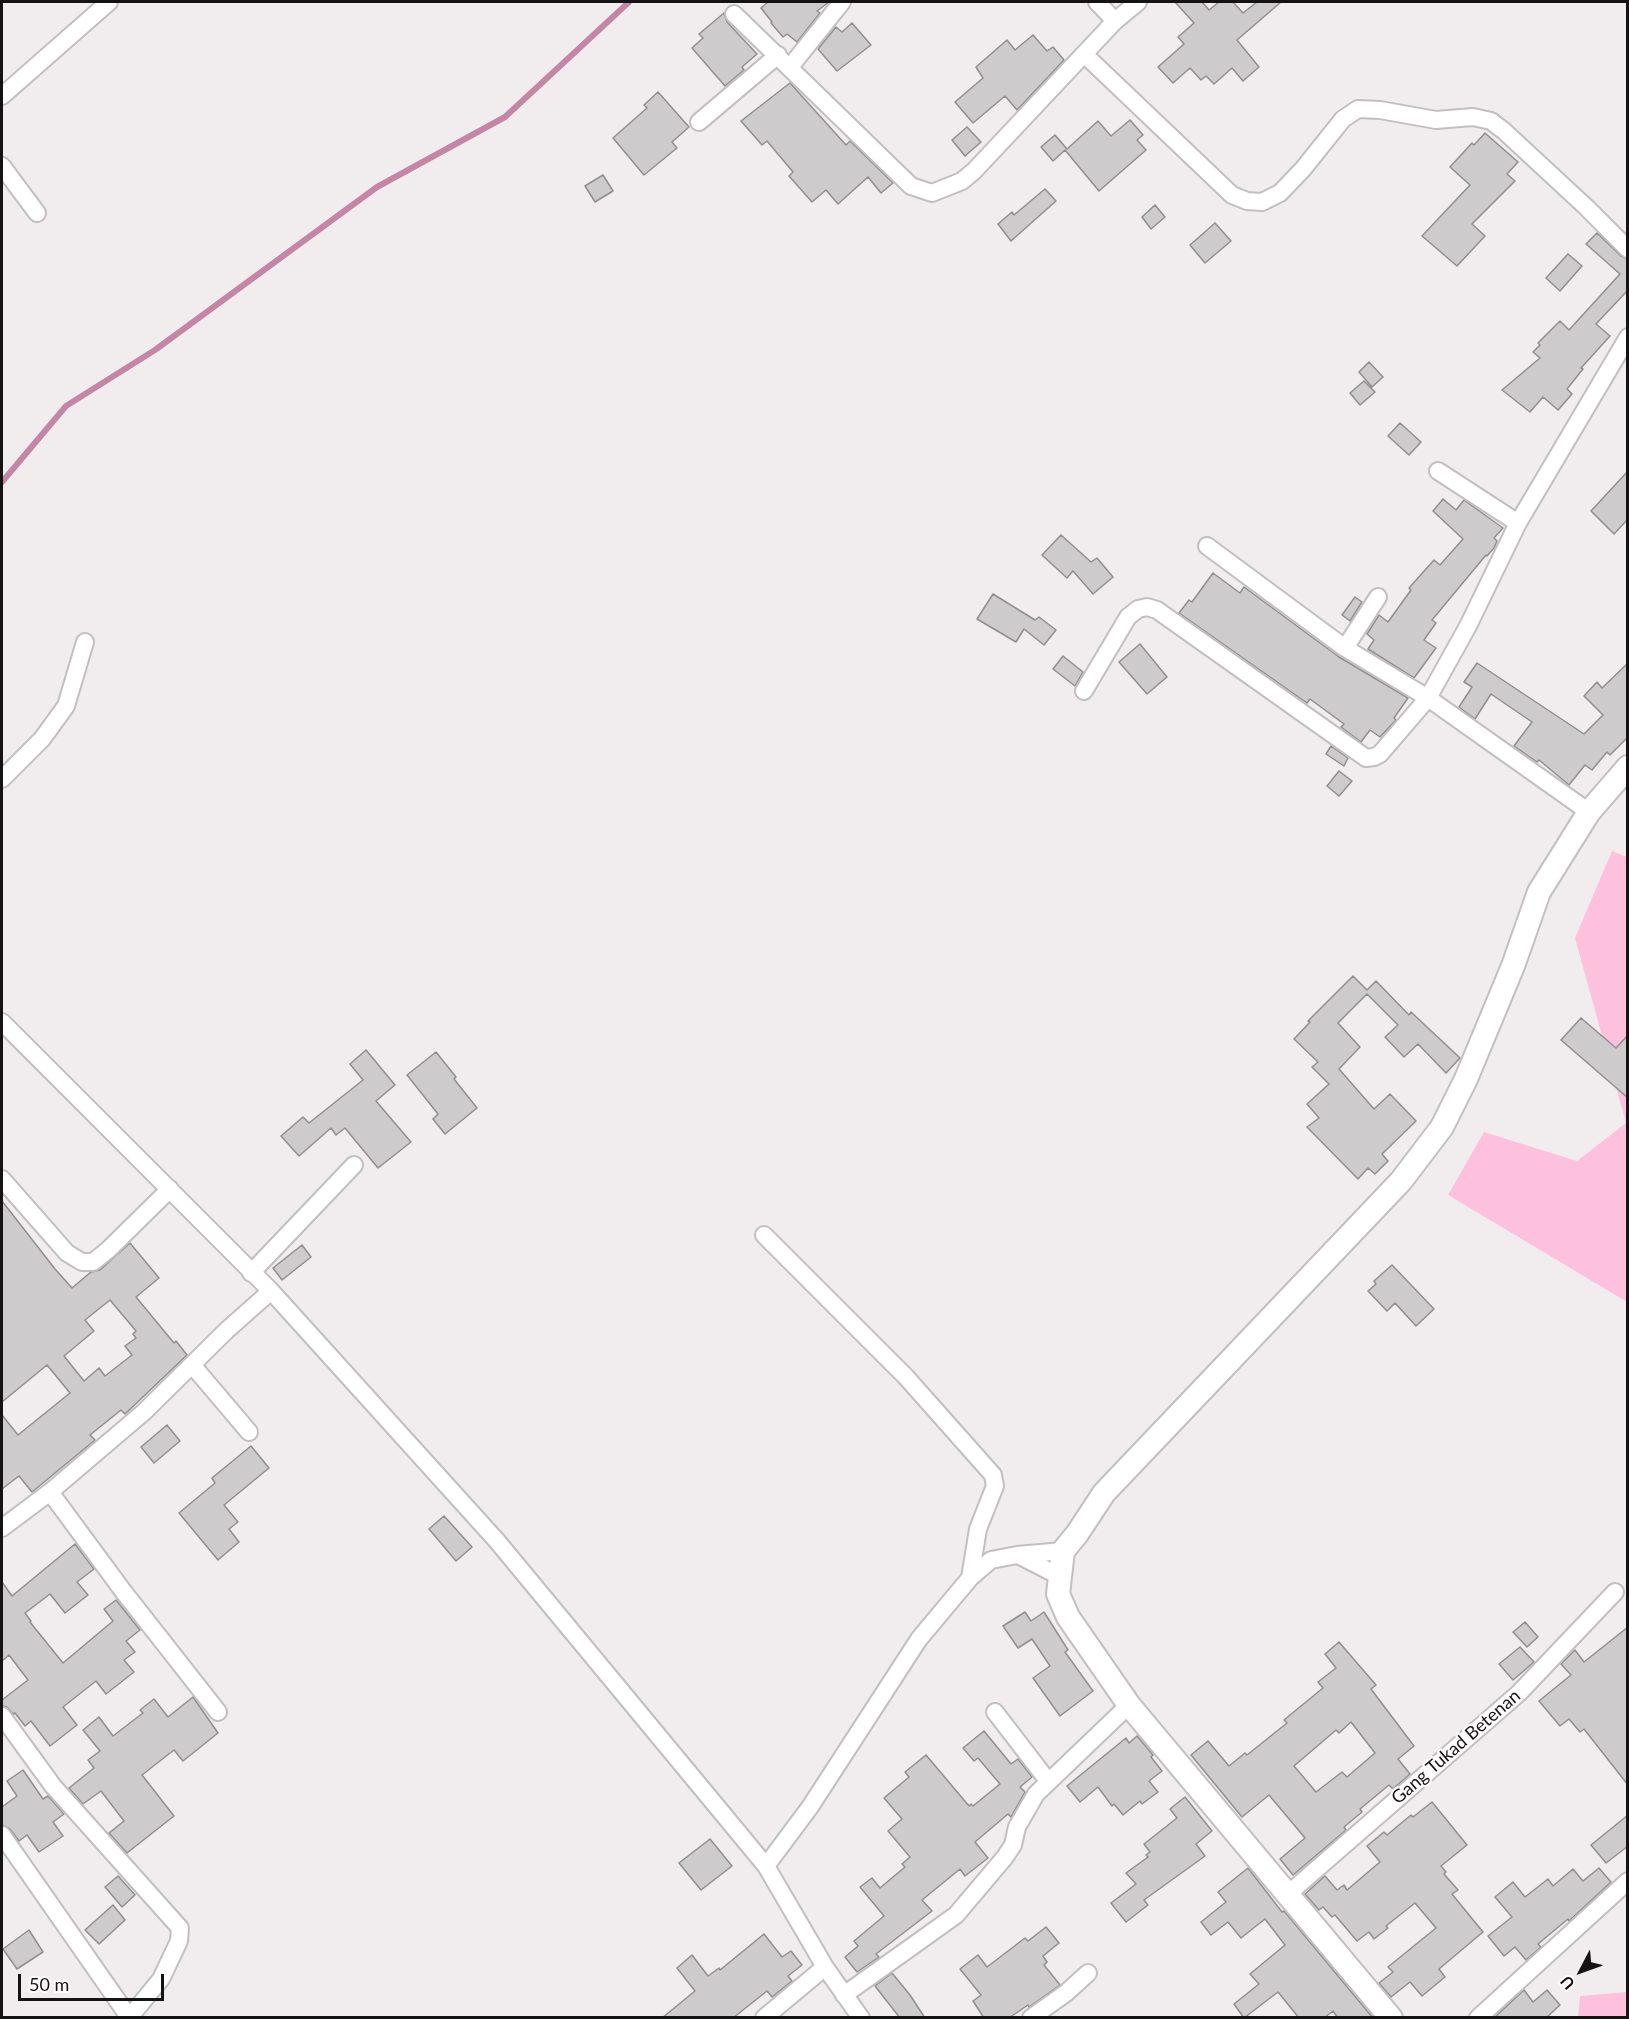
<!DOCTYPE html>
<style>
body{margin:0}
#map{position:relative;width:1629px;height:2019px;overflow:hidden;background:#f1edef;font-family:Lato,sans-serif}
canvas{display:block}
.frame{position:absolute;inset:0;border:3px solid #141213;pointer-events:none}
.north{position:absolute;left:1551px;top:1941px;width:60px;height:60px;-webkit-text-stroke:4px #fefbfc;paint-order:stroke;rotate:229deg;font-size:16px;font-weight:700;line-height:24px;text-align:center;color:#141213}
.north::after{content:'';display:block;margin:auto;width:21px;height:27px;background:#141213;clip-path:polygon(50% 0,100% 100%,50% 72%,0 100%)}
.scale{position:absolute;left:18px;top:1974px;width:146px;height:27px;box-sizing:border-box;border:3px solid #141213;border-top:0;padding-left:8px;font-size:18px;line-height:21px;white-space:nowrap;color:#141213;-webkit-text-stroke:4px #fefbfc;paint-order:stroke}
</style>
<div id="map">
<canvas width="1629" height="2019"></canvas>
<div class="frame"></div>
<div class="north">U</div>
<div class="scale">50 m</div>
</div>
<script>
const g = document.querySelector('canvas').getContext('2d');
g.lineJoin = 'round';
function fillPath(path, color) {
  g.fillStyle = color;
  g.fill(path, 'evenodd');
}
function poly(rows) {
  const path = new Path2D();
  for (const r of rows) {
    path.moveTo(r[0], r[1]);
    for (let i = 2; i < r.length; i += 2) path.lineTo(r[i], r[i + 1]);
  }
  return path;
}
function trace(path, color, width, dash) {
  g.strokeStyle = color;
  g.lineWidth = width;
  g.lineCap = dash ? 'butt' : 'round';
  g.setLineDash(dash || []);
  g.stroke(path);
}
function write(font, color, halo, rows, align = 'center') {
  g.font = font + ' Lato,sans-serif';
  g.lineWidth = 4.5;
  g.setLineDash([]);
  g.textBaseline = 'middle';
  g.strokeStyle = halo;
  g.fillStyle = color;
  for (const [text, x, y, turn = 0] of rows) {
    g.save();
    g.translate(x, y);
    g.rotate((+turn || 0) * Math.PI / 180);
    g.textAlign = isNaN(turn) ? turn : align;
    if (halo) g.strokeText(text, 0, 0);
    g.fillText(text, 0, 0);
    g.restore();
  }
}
const green = poly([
 [1612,851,1627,857,1627,1302,1448,1195,1484,1132,1577,1161,1626,1123,1575,938],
 [1627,1992,1627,2017,1578,2017,1580,1996]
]);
const stream = poly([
 [2,482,66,406,155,350,377,187,505,117,629,2]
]);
const building = poly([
 [768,2,829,2,817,11,820,13,797,42,787,34,783,37,771,23,772,22,761,8,768,2],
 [1175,2,1202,2,1209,10,1219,2,1233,2,1243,13,1257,2,1281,2,1237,40,1259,67,1243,81,1232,68,1214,84,1206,76,1201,80,1190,68,1173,83,1158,67,1184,44,1178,37,1194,23,1175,2],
 [724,13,727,22,757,54,742,67,744,70,725,86,692,48,703,38,699,34,724,13],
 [852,23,871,45,837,71,818,49,836,27,842,32,852,23],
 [1033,35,1047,51,1053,47,1064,60,1017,110,1005,96,973,123,955,102,983,78,976,67,1007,40,1015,50,1033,35],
 [790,83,846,145,850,141,893,183,881,193,868,177,838,204,826,190,812,202,789,176,793,172,767,141,762,145,741,121,790,83],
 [658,92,689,127,672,142,677,148,644,175,613,138,647,108,644,105,658,92],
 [1130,120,1143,135,1137,140,1146,150,1099,191,1065,150,1053,161,1041,147,1055,135,1067,149,1098,121,1111,136,1130,120],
 [967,127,981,142,965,156,952,140,967,127],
 [1485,133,1518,162,1507,174,1515,181,1472,224,1485,236,1457,266,1422,236,1470,185,1450,167,1472,143,1474,145,1485,133],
 [603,175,613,191,595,202,585,186,603,175],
 [1045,189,1056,201,1011,241,998,224,1012,212,1014,215,1045,189],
 [1155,205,1165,217,1151,229,1142,217,1155,205],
 [1215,223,1231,241,1205,263,1190,245,1215,223],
 [1597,233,1621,256,1628,259,1628,290,1596,324,1610,336,1581,368,1583,369,1567,389,1572,394,1558,410,1543,397,1530,412,1502,390,1540,358,1533,352,1540,345,1538,343,1560,321,1569,330,1620,274,1586,244,1597,233],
 [1568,254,1582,266,1560,291,1546,278,1568,254],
 [1369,362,1383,377,1372,387,1359,372,1369,362],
 [1364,381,1375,392,1360,405,1350,393,1364,381],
 [1400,423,1421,442,1409,455,1388,436,1400,423],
 [1628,471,1628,519,1614,534,1591,511,1628,471],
 [1443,499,1456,510,1464,500,1503,528,1494,538,1497,541,1494,548,1487,556,1486,555,1432,620,1436,623,1424,640,1436,648,1414,678,1368,649,1374,640,1367,634,1379,615,1388,622,1411,590,1409,588,1434,560,1440,565,1463,539,1433,511,1443,499],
 [1061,535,1091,562,1097,558,1113,577,1093,594,1073,571,1067,578,1042,555,1061,535],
 [1213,573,1240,593,1244,587,1339,657,1408,698,1394,718,1396,720,1380,737,1370,730,1361,742,1341,727,1344,724,1310,699,1307,703,1179,613,1189,600,1192,602,1213,573],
 [993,594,1035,620,1039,617,1056,630,1044,645,1024,629,1016,642,977,619,993,594],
 [1355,597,1362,602,1350,621,1342,615,1355,597],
 [1140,644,1167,677,1147,694,1119,662,1140,644],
 [1063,656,1083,672,1075,686,1053,669,1063,656],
 [1477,663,1584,734,1603,715,1584,696,1597,682,1602,688,1628,663,1628,737,1610,755,1607,752,1592,770,1585,765,1569,785,1539,760,1537,762,1514,746,1532,722,1491,694,1475,719,1459,707,1472,687,1464,682,1477,663],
 [1331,746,1348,758,1344,766,1326,754,1331,746],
 [1339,771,1352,781,1339,796,1327,786,1339,771],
 [1353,976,1367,990,1376,981,1409,1015,1411,1012,1460,1058,1446,1073,1418,1044,1404,1057,1385,1037,1398,1025,1367,994,1338,1023,1360,1047,1339,1069,1374,1109,1390,1094,1416,1121,1382,1154,1388,1161,1375,1174,1368,1168,1358,1179,1307,1127,1319,1118,1307,1104,1329,1084,1312,1067,1318,1062,1294,1039,1310,1022,1308,1021,1353,976],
 [1581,1018,1616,1048,1628,1035,1628,1098,1561,1040,1581,1018],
 [366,1050,395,1085,376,1101,411,1142,378,1168,345,1128,336,1135,331,1128,299,1156,281,1136,303,1117,309,1123,363,1080,350,1064,366,1050],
 [436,1052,456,1077,454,1079,477,1108,445,1134,433,1119,438,1114,407,1075,436,1052],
 [2,1201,55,1269,72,1288,91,1272,100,1270,130,1243,159,1278,136,1297,174,1343,176,1341,187,1355,125,1414,121,1410,90,1435,95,1440,32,1492,19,1476,2,1489,2,1415,18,1435,70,1393,47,1365,2,1402,2,1201],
 [110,1300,136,1331,133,1334,136,1338,125,1346,132,1355,105,1376,99,1368,84,1381,64,1356,94,1331,85,1320,110,1300],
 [302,1245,311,1257,282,1280,273,1268,302,1245],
 [1392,1265,1434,1309,1416,1326,1395,1303,1387,1311,1368,1291,1376,1284,1374,1281,1392,1265],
 [167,1425,180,1441,154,1463,141,1447,167,1425],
 [251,1446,269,1468,224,1505,238,1522,229,1529,239,1542,218,1560,179,1513,215,1483,212,1478,251,1446],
 [444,1516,472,1547,456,1561,429,1529,444,1516],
 [75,1544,94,1569,77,1582,88,1595,65,1613,50,1594,25,1613,31,1621,30,1622,63,1663,113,1621,104,1609,116,1600,140,1630,126,1641,135,1652,124,1660,134,1672,106,1694,96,1681,63,1707,77,1725,50,1746,31,1721,25,1726,15,1713,13,1714,7,1707,2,1706,2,1700,28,1680,9,1655,2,1661,2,1582,12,1596,75,1544],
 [1025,1612,1031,1621,1044,1612,1068,1650,1065,1652,1093,1691,1060,1716,1033,1678,1050,1666,1032,1639,1018,1648,1003,1626,1025,1612],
 [1525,1622,1538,1637,1527,1647,1513,1632,1525,1622],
 [1628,1627,1628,1785,1584,1729,1580,1732,1569,1719,1560,1726,1539,1701,1571,1675,1561,1664,1575,1650,1584,1662,1628,1627],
 [1339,1642,1376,1685,1371,1689,1414,1746,1398,1759,1410,1774,1393,1789,1389,1785,1360,1809,1362,1812,1344,1827,1346,1830,1293,1875,1280,1859,1305,1838,1269,1795,1242,1817,1191,1755,1208,1741,1229,1766,1245,1753,1247,1755,1287,1723,1284,1720,1323,1688,1318,1682,1336,1668,1325,1654,1339,1642],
 [1351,1722,1375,1753,1347,1777,1342,1772,1316,1792,1294,1766,1336,1730,1339,1733,1351,1722],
 [1520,1647,1534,1662,1513,1680,1499,1664,1520,1647],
 [193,1697,218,1733,183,1761,174,1750,142,1775,174,1816,127,1853,109,1833,124,1821,101,1791,83,1804,69,1788,94,1768,88,1760,100,1751,83,1730,99,1717,113,1736,143,1713,140,1710,154,1699,168,1717,193,1697],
 [984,1731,1011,1764,1018,1759,1032,1777,1020,1787,1025,1792,1011,1817,1008,1814,975,1842,988,1858,965,1876,960,1869,922,1900,932,1911,876,1954,879,1957,857,1972,845,1957,858,1946,854,1941,884,1916,860,1887,872,1878,880,1888,905,1867,902,1864,910,1857,888,1831,902,1819,884,1798,909,1777,905,1772,926,1755,969,1806,971,1804,973,1806,1000,1784,978,1758,974,1761,963,1748,984,1731],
 [1137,1736,1153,1755,1151,1757,1162,1771,1149,1781,1158,1792,1142,1804,1140,1801,1123,1815,1114,1804,1112,1806,1098,1787,1080,1802,1067,1786,1126,1738,1129,1743,1137,1736],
 [23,1770,43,1799,48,1796,64,1814,53,1822,63,1836,39,1852,27,1835,19,1841,10,1829,2,1825,2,1807,17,1796,7,1781,23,1770],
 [1185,1797,1212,1831,1196,1844,1205,1856,1144,1900,1148,1905,1126,1922,1111,1903,1136,1884,1126,1873,1148,1857,1146,1855,1150,1852,1144,1844,1177,1818,1170,1809,1185,1797],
 [1432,1802,1467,1845,1441,1866,1446,1872,1444,1874,1458,1890,1452,1894,1483,1932,1439,1969,1445,1977,1422,1996,1410,1982,1391,1997,1379,1983,1393,1972,1388,1967,1436,1928,1415,1903,1386,1926,1388,1928,1374,1939,1369,1932,1357,1941,1335,1915,1332,1917,1323,1907,1319,1910,1305,1894,1325,1876,1337,1890,1344,1885,1347,1890,1380,1862,1367,1846,1384,1832,1387,1835,1411,1815,1413,1817,1432,1802],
 [1628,1815,1628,1846,1606,1863,1591,1845,1628,1815],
 [710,1839,732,1866,701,1890,679,1863,710,1839],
 [1248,1868,1282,1912,1284,1911,1373,2018,1338,2018,1333,2011,1324,2018,1299,2018,1278,1992,1244,2018,1234,2004,1259,1984,1250,1974,1285,1945,1265,1919,1241,1938,1228,1922,1211,1935,1201,1922,1226,1902,1218,1892,1248,1868],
 [1599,1868,1611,1882,1569,1921,1568,1919,1538,1944,1541,1947,1526,1960,1515,1947,1504,1956,1488,1936,1512,1917,1495,1897,1513,1882,1525,1897,1548,1879,1553,1886,1573,1869,1583,1881,1599,1868],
 [118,1876,135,1895,122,1907,105,1887,118,1876],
 [113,1905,125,1920,99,1944,85,1930,113,1905],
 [1046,1927,1059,1943,1043,1956,1047,1962,1044,1965,1060,1985,1029,2007,1028,2005,1009,2018,984,2018,973,2001,981,1995,960,1969,978,1955,987,1967,1025,1938,1028,1941,1046,1927],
 [29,1930,43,1952,17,1969,3,1949,29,1930],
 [764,1934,782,1957,791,1951,802,1965,788,1976,792,1981,772,1997,767,1991,733,2018,662,2018,695,1991,677,1968,692,1955,708,1976,719,1968,720,1970,764,1934],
 [892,1973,910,1995,925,2018,900,2018,875,1986,892,1973],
 [1524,1990,1533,2002,1547,1990,1560,2005,1546,2018,1494,2018,1524,1990]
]);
const minor = poly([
 [1097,2,1115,21],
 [734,14,911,186,932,193,962,181,974,171,1115,21,1138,2],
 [1084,54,1232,195,1247,201,1262,202,1280,193,1303,169,1343,119,1358,109,1380,110,1436,120,1473,117,1491,121,1504,131,1586,207,1628,249],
 [790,67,842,2],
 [2,96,109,2],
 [699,122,778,55],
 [2,166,37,213],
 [1438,471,1518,523],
 [1345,648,1378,597],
 [1084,691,1128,617,1138,609,1147,607,1157,610,1366,758,1374,757,1380,754,1428,698,1345,648,1207,546],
 [2,779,42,739,66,706,85,642],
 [1589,812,1428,698,1468,626,1518,523,1628,337],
 [2,1022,271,1291,497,1541,766,1866],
 [2,1179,67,1253,82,1262,93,1262,108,1250,170,1189],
 [764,1235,906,1377,993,1475,995,1486,978,1529,970,1578],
 [251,1273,354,1165],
 [193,1366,249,1432],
 [50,1492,123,1591,218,1712],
 [2,1528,50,1492,144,1412,227,1330,271,1291],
 [1018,1555,1059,1576],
 [995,1712,1048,1781],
 [2,1716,53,1786,180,1928,179,1941,161,1979,129,2018],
 [2,1835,129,2017],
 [1288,1894,1519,1693,1615,1592],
 [844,1995,956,1915,1005,1857,1013,1845,1017,1827,1036,1794,1129,1705],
 [764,2018,825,1967],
 [861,2018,825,1967,766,1866,810,1807,919,1639,970,1578,991,1560,1017,1555,1063,1551],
 [1031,2018,1066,1993,1088,1973],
 [1478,2018,1628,1881]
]);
const secondary = poly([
 [1391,2018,1129,1705,1068,1617,1058,1594,1063,1551,1077,1534,1104,1493,1401,1181,1442,1127,1466,1079,1513,966,1539,892,1589,812,1628,767]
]);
const streetNames = [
 ["Gang Tukad Betenan",1456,1747,-41]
];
fillPath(green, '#fec1dd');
trace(stream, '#c486a4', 6);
fillPath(building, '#cecbcc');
trace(building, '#918e90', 1.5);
trace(minor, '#c3bfc1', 20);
trace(secondary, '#c3bfc1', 26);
trace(minor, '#fff', 16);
trace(secondary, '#fff', 22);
write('18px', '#141213', '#fefbfc', streetNames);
</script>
